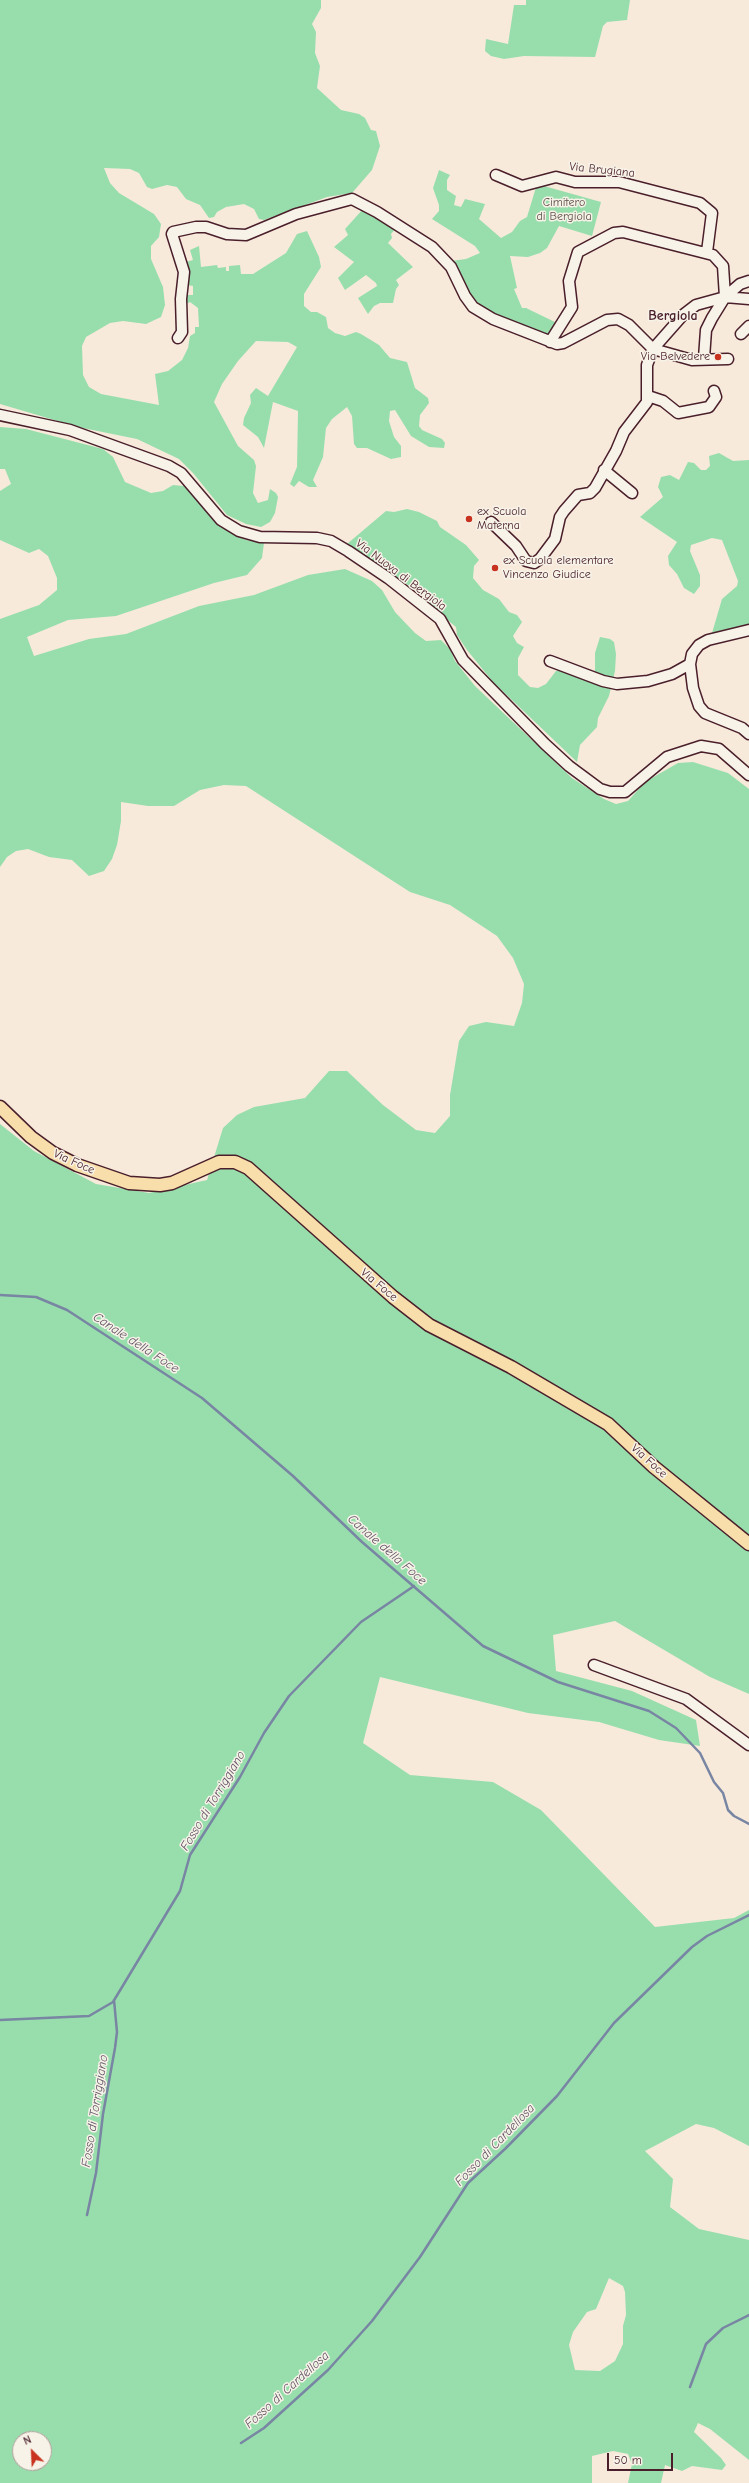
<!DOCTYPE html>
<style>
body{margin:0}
#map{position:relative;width:749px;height:2483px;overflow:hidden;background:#f7eadb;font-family:"Comic Neue",sans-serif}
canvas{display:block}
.north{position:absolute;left:12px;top:2431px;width:40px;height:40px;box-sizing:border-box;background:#f7f3e8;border:1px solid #b29e9c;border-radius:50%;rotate:336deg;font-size:11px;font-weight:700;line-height:16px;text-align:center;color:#4a1f2b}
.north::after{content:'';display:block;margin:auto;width:14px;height:18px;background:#c8321e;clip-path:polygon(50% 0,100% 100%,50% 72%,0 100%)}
.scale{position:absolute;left:607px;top:2453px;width:66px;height:18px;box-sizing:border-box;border:2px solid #4a1f2b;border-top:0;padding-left:5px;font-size:12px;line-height:14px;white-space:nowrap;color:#4a1f2b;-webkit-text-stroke:3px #f7f3e8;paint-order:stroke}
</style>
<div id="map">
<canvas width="749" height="2483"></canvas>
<div class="north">N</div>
<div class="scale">50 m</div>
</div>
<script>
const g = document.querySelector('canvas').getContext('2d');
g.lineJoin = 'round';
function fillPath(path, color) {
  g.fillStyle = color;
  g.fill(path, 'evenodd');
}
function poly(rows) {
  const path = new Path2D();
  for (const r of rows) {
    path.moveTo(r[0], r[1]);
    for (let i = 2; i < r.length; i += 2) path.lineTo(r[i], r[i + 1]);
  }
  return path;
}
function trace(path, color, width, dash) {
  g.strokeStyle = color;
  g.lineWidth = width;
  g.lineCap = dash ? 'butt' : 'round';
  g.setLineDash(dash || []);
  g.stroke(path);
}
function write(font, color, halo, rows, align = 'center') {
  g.font = font + ' "Comic Neue",sans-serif';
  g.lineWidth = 3;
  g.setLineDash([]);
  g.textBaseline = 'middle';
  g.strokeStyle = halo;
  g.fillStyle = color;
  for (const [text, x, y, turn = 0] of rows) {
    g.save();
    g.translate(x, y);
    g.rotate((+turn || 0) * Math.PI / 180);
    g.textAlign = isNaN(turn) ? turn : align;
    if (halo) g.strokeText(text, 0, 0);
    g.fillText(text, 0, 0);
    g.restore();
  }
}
const green = poly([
 [0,0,321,0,321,8,312,24,316,32,315,53,320,66,317,88,341,110,359,114,365,118,371,130,376,131,380,146,372,170,352,193,327,197,264,220,259,219,254,209,244,204,226,207,217,212,214,217,209,218,200,205,186,199,177,187,167,185,152,189,147,187,139,173,130,169,104,168,110,183,119,193,154,214,161,224,159,237,151,246,151,259,163,287,165,305,161,317,146,324,123,321,110,323,86,337,82,346,83,375,89,387,101,394,159,405,155,374,168,371,182,360,188,348,190,336,195,333,195,327,199,327,198,308,190,302,184,305,183,300,188,295,193,295,193,286,187,285,186,262,193,260,190,250,199,246,201,267,217,265,218,268,226,267,226,271,229,271,229,266,240,265,241,274,253,274,286,253,297,234,307,231,319,257,321,267,304,294,304,306,311,312,317,312,326,317,328,328,335,333,345,336,356,332,361,334,379,345,390,358,407,362,415,388,428,398,429,403,420,415,419,426,422,430,442,439,445,443,444,448,429,447,411,436,395,410,390,411,389,421,394,437,401,446,401,457,391,459,367,448,357,448,354,444,352,416,347,407,332,419,326,428,323,457,313,480,317,487,309,487,299,481,294,487,290,484,297,467,298,411,273,402,264,448,258,437,243,425,244,418,251,403,250,395,256,388,268,396,297,347,288,342,256,341,238,361,222,384,214,402,238,446,254,460,256,466,253,493,258,503,268,500,270,489,276,493,278,497,275,513,270,522,261,527,246,524,227,515,193,473,179,459,137,439,78,427,0,404],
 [526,0,630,0,627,20,607,22,603,26,595,57,524,56,504,59,491,56,485,51,486,39,508,44,514,5,526,5],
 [439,170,450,175,447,180,447,190,456,196,454,205,461,207,465,199,485,204,479,219,501,238,512,232,520,221,527,217,537,184,601,202,592,236,559,226,547,248,540,253,528,257,510,256,517,288,514,289,522,308,526,308,557,323,548,339,499,319,468,295,451,261,466,259,480,253,475,246,432,219,439,211,439,205,433,188],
 [364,208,396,228,391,234,392,238,388,243,413,267,396,280,399,285,396,289,393,303,380,303,374,306,368,314,358,298,377,286,376,283,366,275,345,290,338,278,354,262,334,247,348,235,345,229],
 [0,427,26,429,103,449,113,457,125,482,151,493,163,491,173,485,184,486,194,494,216,522,225,529,246,540,264,543,262,558,247,575,214,583,116,616,68,620,27,637,34,656,89,639,126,634,199,606,254,595,308,575,345,569,372,581,382,590,395,612,415,633,426,641,441,640,450,649,455,661,475,686,572,778,604,799,616,804,628,801,645,782,678,763,693,762,728,773,749,789,749,1694,710,1677,615,1621,553,1635,556,1671,632,1691,696,1720,700,1746,659,1740,599,1722,528,1713,380,1677,363,1743,410,1775,493,1782,541,1810,655,1927,734,1918,749,1910,749,2146,714,2128,696,2124,645,2151,673,2179,670,2207,699,2229,749,2240,749,2460,710,2429,698,2423,694,2432,721,2458,726,2465,722,2470,692,2466,682,2471,665,2465,661,2483,628,2483,632,2464,628,2454,613,2451,592,2456,592,2483,0,2483,0,1124,34,1151,96,1184,149,1193,207,1180,223,1128,237,1115,254,1107,305,1098,329,1071,347,1071,383,1105,416,1130,435,1133,450,1116,450,1095,459,1041,469,1026,486,1022,514,1026,522,1003,524,984,513,958,497,936,450,905,410,892,246,786,224,785,200,790,174,806,148,806,121,802,121,821,117,845,112,859,104,871,89,876,72,860,49,857,28,849,16,851,7,857,0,867,0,619,39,605,57,590,57,578,48,556,39,549,29,553,0,540,0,491,11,484,5,469,0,469],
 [609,2278,623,2286,625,2292,626,2315,623,2326,623,2344,615,2361,600,2371,575,2370,569,2345,573,2332,587,2312,596,2309],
 [20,2439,44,2439,44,2463,20,2463],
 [719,453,733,461,749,460,749,624,712,633,722,599,737,586,738,581,722,540,712,538,691,545,690,551,700,575,700,586,694,594,684,588,677,574,669,565,668,556,677,542,640,517,663,497,658,487,661,477,670,475,679,480,688,462,694,463,701,470,706,470,710,466,709,456],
 [407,509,419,512,437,521,440,527,466,545,479,560,474,566,473,578,483,590,499,599,509,612,517,615,522,622,513,636,517,643,524,647,518,658,518,675,530,687,538,688,546,684,556,671,565,670,590,677,595,670,595,653,600,637,610,639,614,642,616,654,615,671,609,696,598,718,597,727,580,745,577,762,493,682,467,650,457,635,456,627,428,604,431,598,396,578,347,544,386,511,394,512]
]);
const stream = poly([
 [0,1295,36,1297,67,1310,202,1398,293,1476,362,1542,483,1646,558,1682,649,1711,676,1728,700,1753,714,1782,723,1793,728,1810,734,1816,749,1824],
 [0,2020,89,2016,113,2002,180,1891,190,1855,240,1777,264,1733,289,1696,361,1622,414,1586],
 [87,2215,96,2173,103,2114,115,2048,117,2032,114,2000],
 [690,2387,706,2344,723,2328,749,2315],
 [241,2443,264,2428,328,2370,372,2321,420,2257,468,2183,506,2148,557,2096,614,2023,692,1947,707,1936,749,1915]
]);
const minor = poly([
 [496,175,522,186,556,177,575,182,619,182,700,203,712,213,707,252],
 [741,334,749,326],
 [178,338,182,332,181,299,184,272,172,234,173,232,196,227,206,227,227,234,246,235,296,214,352,199,377,212,432,247,451,267,465,296,473,307,493,319,557,344,563,343,607,320,618,319,629,325,653,349,692,360,728,359],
 [550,342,572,307,569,281,578,252,614,233,623,232,713,255,723,266,725,297],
 [704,358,706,330,712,318,725,297,740,284,749,281],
 [648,396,663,401,678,413,709,407,716,397,714,391],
 [0,415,70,430,169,466,181,473,221,520,239,531,260,537,317,538,331,541,348,551,388,578,440,619,463,660,545,744,569,766,600,789,610,792,625,792,667,757,701,746,719,749,749,775],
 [604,470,632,493],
 [491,522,516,546,526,561,534,563,540,559,555,539,560,517,564,511,578,495,590,493,595,488,616,451,624,432,647,402,647,365,653,349,683,315,696,305,725,297,749,299],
 [749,630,708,640,699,645,692,654,690,664,693,688,699,706,705,713,742,728,749,734],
 [550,661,603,681,617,684,648,681,672,674,690,664],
 [594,1665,686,1699,749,1745]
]);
const major = poly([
 [0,1107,31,1137,53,1153,77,1165,129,1183,160,1185,172,1183,219,1162,235,1162,248,1168,393,1297,429,1325,511,1367,608,1424,654,1467,749,1544]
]);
const markers = [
 [718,357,4,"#c8321e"],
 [469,519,4,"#c8321e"],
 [495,568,4,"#c8321e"]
];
const streetNames = [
 ["Via Brugiana",602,170,6],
 ["Via Nuova di Bergiola",401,575,37],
 ["Via Foce",74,1162,24],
 ["Via Foce",379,1285,40],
 ["Via Foce",649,1461,42]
];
const parkNames = [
 ["Cimitero",564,203],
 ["di Bergiola",564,217]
];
const poiNames = [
 ["Via Belvedere",710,357,"right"],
 ["ex Scuola",477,512],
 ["Materna",477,526],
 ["ex Scuola elementare",503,561],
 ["Vincenzo Giudice",503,575]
];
const waterNames = [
 ["Canale della Foce",136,1343,33],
 ["Canale della Foce",387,1550,41],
 ["Fosso di Torriggiano",213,1801,-59],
 ["Fosso di Torriggiano",95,2111,-81],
 ["Fosso di Cardellosa",495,2145,-46],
 ["Fosso di Cardellosa",287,2390,-42]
];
const quarterNames = [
 ["Bergiola",673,316]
];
fillPath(green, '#98deac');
trace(stream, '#7885a3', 2.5);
trace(minor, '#4a1f2b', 13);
trace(major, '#4a1f2b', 15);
trace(minor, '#f7f3e8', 10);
trace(major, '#f8deab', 12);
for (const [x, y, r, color] of markers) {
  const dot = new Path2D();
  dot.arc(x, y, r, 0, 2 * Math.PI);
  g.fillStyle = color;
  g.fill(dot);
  trace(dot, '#f7f3e8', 1.5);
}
write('12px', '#4a1f2b', '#f7f3e8', streetNames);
write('12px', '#5e4f4b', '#f7f3e8', parkNames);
write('12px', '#4a1f2b', '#f7f3e8', poiNames, 'left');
write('italic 13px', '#615267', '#f7f3e8', waterNames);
write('bold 14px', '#4a1f2b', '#f7f3e8', quarterNames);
</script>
